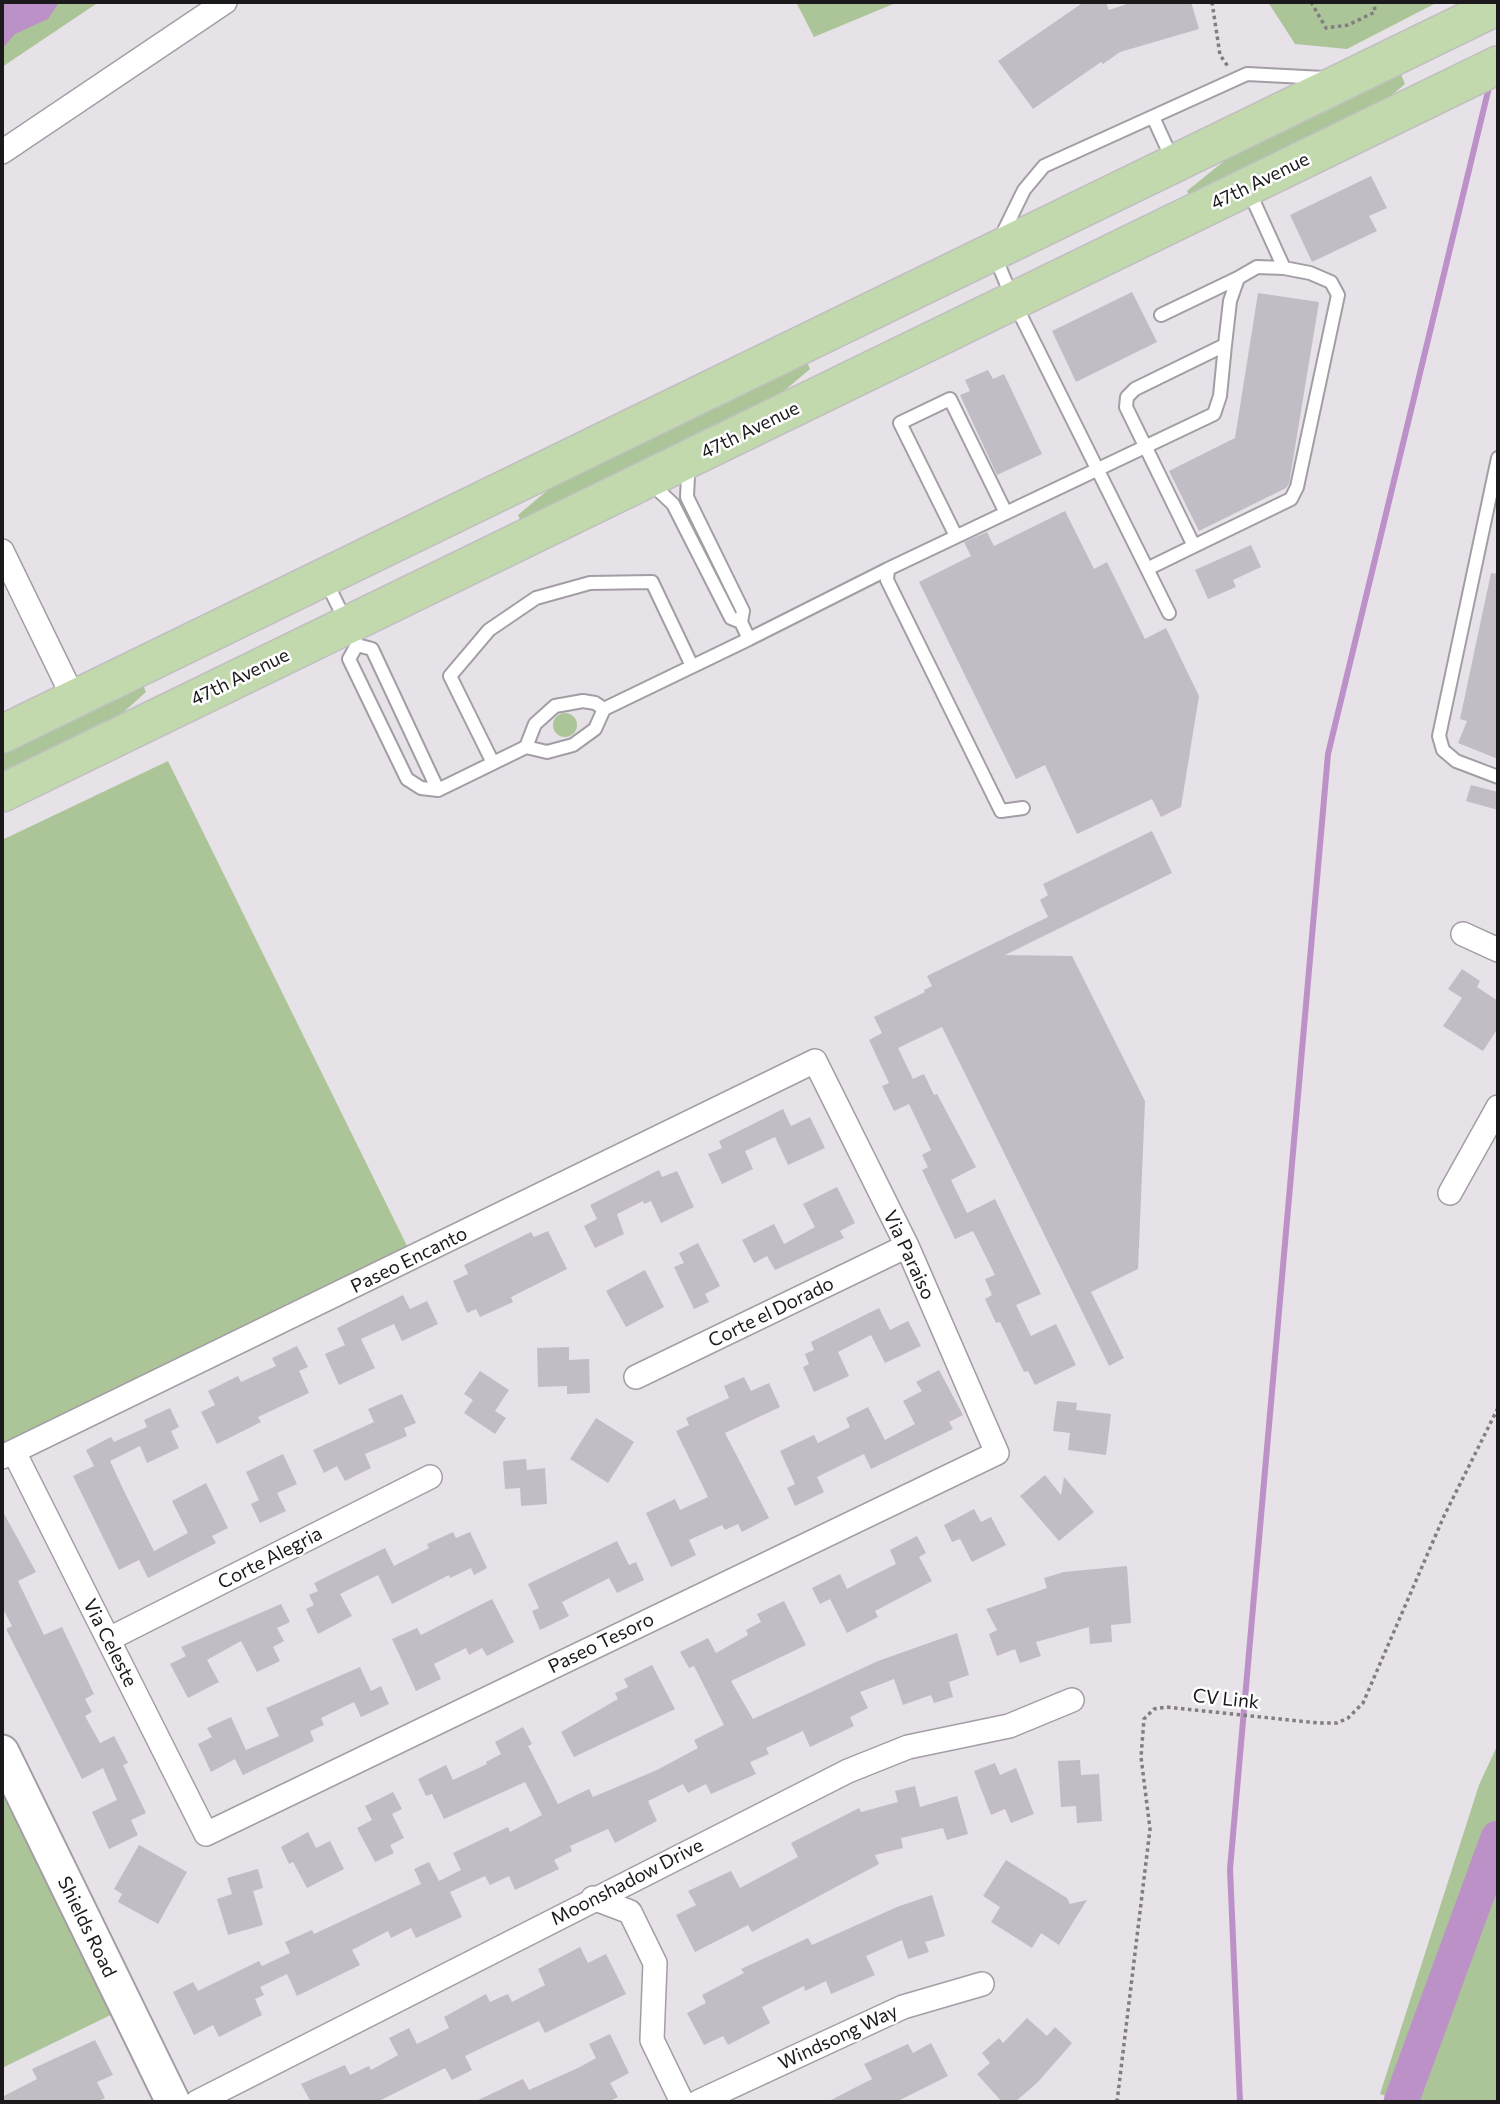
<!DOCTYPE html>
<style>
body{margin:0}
#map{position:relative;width:1500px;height:2104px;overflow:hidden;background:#e7e1e8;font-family:Commissioner,sans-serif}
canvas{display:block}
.frame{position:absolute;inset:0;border:4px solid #1b191b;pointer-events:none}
</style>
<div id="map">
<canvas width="1500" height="2104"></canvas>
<div class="frame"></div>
</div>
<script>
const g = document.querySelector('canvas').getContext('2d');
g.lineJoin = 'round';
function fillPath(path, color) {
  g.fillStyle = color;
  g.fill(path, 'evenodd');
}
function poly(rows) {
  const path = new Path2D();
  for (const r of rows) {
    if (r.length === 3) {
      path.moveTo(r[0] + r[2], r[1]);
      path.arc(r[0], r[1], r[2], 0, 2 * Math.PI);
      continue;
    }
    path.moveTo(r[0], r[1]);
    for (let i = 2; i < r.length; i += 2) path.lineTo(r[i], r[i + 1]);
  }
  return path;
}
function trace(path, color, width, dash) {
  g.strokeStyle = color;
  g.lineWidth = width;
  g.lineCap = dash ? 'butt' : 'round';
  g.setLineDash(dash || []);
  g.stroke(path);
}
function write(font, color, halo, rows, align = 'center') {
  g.font = font + ' Commissioner,sans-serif';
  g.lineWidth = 5;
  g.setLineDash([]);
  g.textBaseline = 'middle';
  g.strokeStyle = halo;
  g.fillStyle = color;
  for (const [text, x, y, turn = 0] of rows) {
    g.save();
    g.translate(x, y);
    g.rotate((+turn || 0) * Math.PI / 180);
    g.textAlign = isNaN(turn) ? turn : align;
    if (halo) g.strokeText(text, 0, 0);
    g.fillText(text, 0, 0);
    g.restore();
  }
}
const green = poly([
 [2,2,99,2,2,67],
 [796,2,898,2,814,37],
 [1268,2,1438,2,1347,49,1295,44],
 [1400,72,1405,84,1384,102,1191,199,1187,191,1234,153],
 [806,360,810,369,778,396,522,524,518,515,561,479],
 [142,683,146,692,117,718,2,776,2,752],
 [565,725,12],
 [168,761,413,1258,2,1457,2,840],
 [1498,1744,1498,2102,1405,2102,1380,2094,1479,1785],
 [2,1752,127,2007,2,2068]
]);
const water = poly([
 [2,2,65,2,58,4,48,19,15,34,2,49]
]);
const stream = poly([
 [1240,2102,1230,1869,1328,754,1490,83]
]);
const river = poly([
 [1401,2102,1498,1838]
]);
const building = poly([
 [1084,2,1106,2,1109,10,1133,2,1191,2,1199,29,1120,52,1103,64,1101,62,1033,109,998,61],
 [1371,176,1387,208,1369,216,1377,231,1312,262,1290,215],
 [1132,292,1157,342,1076,382,1052,331],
 [1258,293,1319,302,1289,484,1286,488,1199,531,1169,471,1235,438],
 [988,370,993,379,1004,374,1042,454,997,475,960,395,970,391,965,380],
 [1065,511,1094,569,1107,562,1145,639,1166,628,1199,696,1181,807,1161,817,1152,799,1077,834,1045,765,1016,779,919,582,971,556,964,542,987,532,994,546],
 [1251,545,1261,567,1233,580,1236,587,1208,599,1195,570],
 [1491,573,1498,574,1498,759,1458,743,1467,721,1460,719],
 [1471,785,1498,792,1498,810,1466,801],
 [1152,831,1172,873,1005,955,1072,956,1145,1101,1138,1269,1091,1292,1124,1358,1109,1366,942,1027,898,1048,913,1079,924,1074,934,1095,937,1094,976,1167,951,1180,967,1213,995,1199,1041,1294,1016,1305,1031,1336,1056,1324,1076,1365,1035,1385,1028,1371,1024,1372,1000,1322,996,1323,985,1299,992,1295,985,1279,995,1275,973,1231,955,1239,922,1170,928,1167,922,1155,931,1150,909,1104,894,1111,882,1086,889,1083,869,1040,882,1033,874,1017,925,992,924,990,932,986,927,976,1048,917,1040,900,1048,895,1043,884],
 [1462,969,1480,981,1477,987,1498,1001,1498,1028,1483,1051,1443,1026,1462,998,1448,989],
 [783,1109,791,1126,810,1117,825,1148,788,1165,775,1137,745,1151,753,1169,722,1184,708,1154,722,1148,719,1141],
 [659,1170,662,1177,677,1171,694,1207,661,1223,651,1201,644,1204,643,1201,617,1214,624,1234,595,1248,584,1226,597,1219,590,1205],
 [837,1187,855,1223,840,1231,844,1238,775,1270,767,1256,754,1263,742,1240,774,1224,784,1244,815,1227,803,1204],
 [548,1231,567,1269,511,1297,513,1302,480,1317,476,1309,467,1313,453,1281,468,1274,464,1265,531,1232,534,1237],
 [698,1243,720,1286,705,1294,709,1302,694,1309,674,1267,684,1263,679,1253],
 [645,1270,664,1307,626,1327,606,1291],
 [403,1295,410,1309,427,1301,438,1324,402,1341,394,1324,361,1339,375,1368,339,1385,325,1354,345,1345,337,1328],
 [879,1308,890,1330,908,1321,921,1346,885,1363,871,1335,838,1352,849,1376,814,1392,803,1367,809,1364,805,1354,814,1350,811,1342],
 [297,1346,308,1367,299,1371,309,1393,258,1417,261,1422,217,1444,201,1412,215,1405,208,1391,238,1376,241,1382,276,1366,272,1358],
 [569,1347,569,1360,589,1359,590,1393,567,1394,567,1386,538,1387,537,1348],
 [939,1370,963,1415,949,1422,953,1429,871,1469,864,1454,817,1477,824,1492,795,1506,787,1488,795,1484,780,1451,814,1435,818,1443,850,1427,846,1418,868,1407,885,1440,915,1424,903,1401,922,1391,916,1382],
 [480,1371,509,1390,495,1411,506,1418,495,1434,464,1413,473,1400,464,1394],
 [744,1377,751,1391,769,1383,780,1407,725,1433,769,1518,742,1532,738,1524,725,1530,722,1525,689,1540,696,1555,671,1567,646,1513,675,1499,680,1510,708,1497,676,1431,689,1425,686,1418,729,1398,724,1386],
 [402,1394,416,1423,404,1428,407,1436,365,1454,371,1468,345,1481,337,1466,324,1473,313,1450,374,1422,368,1409],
 [1057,1401,1077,1403,1076,1410,1111,1414,1106,1455,1068,1450,1070,1433,1053,1431],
 [170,1408,179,1427,171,1431,179,1448,147,1463,140,1446,110,1461,124,1491,154,1551,188,1533,172,1501,206,1483,228,1528,212,1536,216,1543,148,1578,139,1560,119,1570,73,1476,94,1466,86,1450,111,1437,114,1442,147,1427,144,1420],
 [596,1418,634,1442,608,1483,570,1459],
 [283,1454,297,1484,277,1493,286,1511,260,1523,251,1504,259,1500,246,1472],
 [526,1459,527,1470,545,1468,547,1504,521,1506,520,1488,505,1489,503,1461],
 [1045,1475,1061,1495,1064,1477,1094,1512,1059,1541,1020,1496],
 [974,1509,981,1522,991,1517,1006,1545,972,1562,960,1539,952,1542,944,1525],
 [2,1510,36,1572,18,1581,44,1635,62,1627,94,1694,85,1699,92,1712,85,1716,100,1743,114,1736,128,1763,123,1765,146,1813,131,1820,138,1835,109,1849,92,1812,117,1800,103,1768,82,1779,6,1629,12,1626,2,1607],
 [453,1532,456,1538,470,1532,487,1568,474,1575,471,1568,450,1578,449,1575,392,1604,378,1575,340,1594,352,1616,318,1634,306,1609,314,1605,309,1595,318,1591,314,1583,385,1548,394,1566,429,1548,427,1544],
 [917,1536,926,1553,919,1557,932,1581,875,1611,878,1617,847,1633,830,1599,820,1604,812,1588,840,1574,847,1589,860,1582,896,1564,890,1550],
 [617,1541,629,1565,636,1562,644,1580,617,1593,609,1578,562,1602,569,1616,540,1630,532,1611,539,1608,528,1584],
 [1127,1566,1131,1623,1111,1625,1112,1642,1090,1644,1089,1627,1036,1642,1041,1656,1020,1663,1015,1649,997,1656,989,1634,997,1630,986,1609,1047,1588,1044,1578,1064,1572],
 [492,1599,514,1642,487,1656,482,1648,469,1655,466,1648,434,1664,441,1679,416,1691,392,1639,417,1628,421,1635],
 [784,1601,806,1645,731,1681,753,1719,878,1661,957,1633,969,1675,949,1682,953,1697,934,1703,931,1695,903,1705,894,1679,860,1692,868,1708,850,1717,854,1726,810,1747,803,1731,766,1748,769,1754,750,1762,756,1774,711,1794,706,1784,688,1793,683,1784,648,1801,657,1821,615,1843,608,1829,570,1846,572,1851,554,1860,559,1869,515,1890,509,1876,490,1885,485,1876,450,1892,462,1917,416,1938,411,1928,391,1938,388,1931,352,1950,360,1965,297,1996,287,1974,260,1987,264,1995,255,1999,262,2015,219,2037,213,2025,194,2035,173,1992,193,1982,198,1991,259,1961,262,1966,290,1953,285,1942,312,1930,314,1934,421,1884,414,1869,429,1862,439,1881,461,1870,453,1853,508,1827,510,1832,542,1815,525,1782,444,1819,432,1794,426,1796,418,1779,446,1765,453,1780,487,1764,486,1762,501,1754,495,1742,523,1727,532,1744,528,1746,558,1804,589,1789,593,1797,657,1770,698,1748,694,1740,724,1725,694,1666,689,1668,680,1652,708,1638,716,1653,748,1635,746,1630,761,1622,757,1614],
 [281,1604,290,1622,277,1628,284,1641,273,1647,280,1661,257,1672,241,1641,207,1660,219,1682,188,1698,170,1664,186,1656,181,1647],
 [652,1665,675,1709,574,1757,561,1732,618,1699,615,1693,628,1687,624,1679],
 [360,1667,371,1691,381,1686,389,1704,361,1717,354,1702,321,1718,324,1725,310,1731,314,1741,243,1775,235,1759,211,1772,198,1744,212,1737,207,1728,231,1717,246,1750,279,1736,266,1708],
 [1080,1760,1081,1775,1099,1774,1102,1821,1077,1823,1076,1806,1061,1807,1058,1761],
 [995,1763,1000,1775,1016,1768,1034,1814,1011,1823,1005,1809,991,1815,974,1771],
 [915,1786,920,1807,957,1796,968,1834,947,1840,943,1828,901,1838,903,1848,875,1855,879,1864,752,1932,748,1925,695,1952,676,1915,696,1905,688,1891,731,1871,740,1888,798,1857,791,1843,859,1808,861,1812,898,1802,895,1791],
 [393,1792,402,1809,392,1814,404,1838,390,1845,394,1853,375,1862,357,1828,372,1820,365,1806],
 [308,1832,316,1848,330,1841,344,1869,307,1888,293,1862,289,1864,281,1847],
 [139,1845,187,1872,158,1924,118,1902,122,1894,114,1889],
 [1006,1860,1067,1898,1070,1904,1087,1900,1059,1945,1041,1933,1032,1948,991,1922,1000,1907,983,1896],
 [258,1869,263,1888,253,1891,263,1925,228,1935,217,1899,232,1894,227,1878],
 [932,1895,945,1936,925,1942,929,1952,908,1959,902,1940,866,1956,875,1975,831,1994,826,1981,805,1991,804,1986,762,2007,770,2023,728,2045,723,2036,704,2045,687,2013,706,2003,702,1995,744,1973,741,1969,808,1938,812,1945,897,1907],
 [580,1947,588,1963,606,1954,626,1994,545,2033,539,2021,492,2043,465,2056,472,2070,452,2080,445,2068,377,2102,311,2102,301,2084,345,2065,350,2075,369,2066,371,2070,398,2055,389,2038,409,2028,417,2044,449,2028,444,2017,486,1994,490,2002,508,1994,512,2002,545,1985,538,1969],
 [1027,2018,1047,2036,1055,2027,1072,2043,1038,2082,1015,2102,1002,2102,977,2074,990,2063,982,2053,999,2038,1003,2043],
 [610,2034,629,2073,610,2083,618,2097,608,2102,474,2102,523,2079,529,2090,580,2067,596,2058,589,2044],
 [95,2040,113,2075,97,2082,105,2098,97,2102,2,2102,2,2097,37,2079,32,2069],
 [931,2043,948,2076,896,2102,827,2102,872,2079,864,2064,908,2044,913,2053]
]);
const path = poly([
 [1212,2,1220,55,1229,68],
 [1311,2,1326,28,1348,25,1375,12,1374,2],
 [1117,2102,1150,1829,1141,1757,1144,1719,1154,1709,1166,1707,1318,1723,1337,1723,1348,1718,1363,1703,1444,1516,1498,1408]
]);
const lane = poly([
 [1153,117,1173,161],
 [1249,191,1284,268,1310,273,1331,282,1338,295,1297,487,1291,499,1194,546,1126,407,1127,397,1135,389,1225,345,1230,301,1238,278,1257,267,1284,268],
 [1001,237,1024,190,1044,166,1247,74,1324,78],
 [994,254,1014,302,1169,613],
 [1161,315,1238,278],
 [1498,458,1439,736,1443,750,1456,761,1498,777],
 [693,465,688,476,687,497,743,611,741,622,749,639,888,569],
 [647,487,658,490,673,504,731,618,741,622],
 [956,536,900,423,950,399,1006,513],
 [1147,569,1194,546],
 [325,579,346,622],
 [354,638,357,645,372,649,438,790],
 [357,645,349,659,407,779,421,788,438,790,526,747,535,724,555,706,583,701,595,703,604,709],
 [526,747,547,752,573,745,595,729,604,709,749,639],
 [493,763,450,676,489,630,536,598,590,583,652,582,692,666],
 [1023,808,1001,811,887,580,888,569,1214,414,1220,396,1225,345]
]);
const street = poly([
 [2,152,225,2],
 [2,551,74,699],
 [1463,934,1498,950],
 [1450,1193,1498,1107],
 [636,1377,907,1246],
 [2,1457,815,1061,907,1246,997,1453,206,1834,14,1452],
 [109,1639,430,1477],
 [593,1898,630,1912,655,1963,652,2040,682,2102],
 [197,2102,848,1771,908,1747,1009,1726,1072,1700],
 [698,2102,903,2007,982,1984]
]);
const secondary = poly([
 [2,1752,173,2102]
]);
const primary = poly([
 [2,734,1498,6],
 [2,793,1498,65]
]);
const streetNames = [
 ["47th Avenue",1260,181,-26],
 ["47th Avenue",750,430,-26],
 ["47th Avenue",240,677,-26],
 ["Via Paraiso",909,1255,65],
 ["Paseo Encanto",409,1260,-26],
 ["Corte el Dorado",771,1312,-26],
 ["Corte Alegria",270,1558,-27],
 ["Via Celeste",110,1643,63],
 ["Paseo Tesoro",601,1643,-26],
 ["CV Link",1226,1699,6],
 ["Moonshadow Drive",627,1882,-27],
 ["Shields Road",87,1927,64],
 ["Windsong Way",838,2037,-25]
];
fillPath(green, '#acc598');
fillPath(water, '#bc91c7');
trace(stream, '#bc91c7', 6);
trace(river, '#bc91c7', 35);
fillPath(building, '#c2bdc4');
trace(lane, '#a39ea5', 16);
trace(street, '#a39ea5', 26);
trace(secondary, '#a39ea5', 37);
trace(primary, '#bfbfbf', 40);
trace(path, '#817d81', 3.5, [3.5, 3.5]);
trace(lane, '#fff', 12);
trace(street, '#fff', 23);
trace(secondary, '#fff', 33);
trace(primary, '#c2d9ad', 37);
write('19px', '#1b191b', '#fff', streetNames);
</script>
